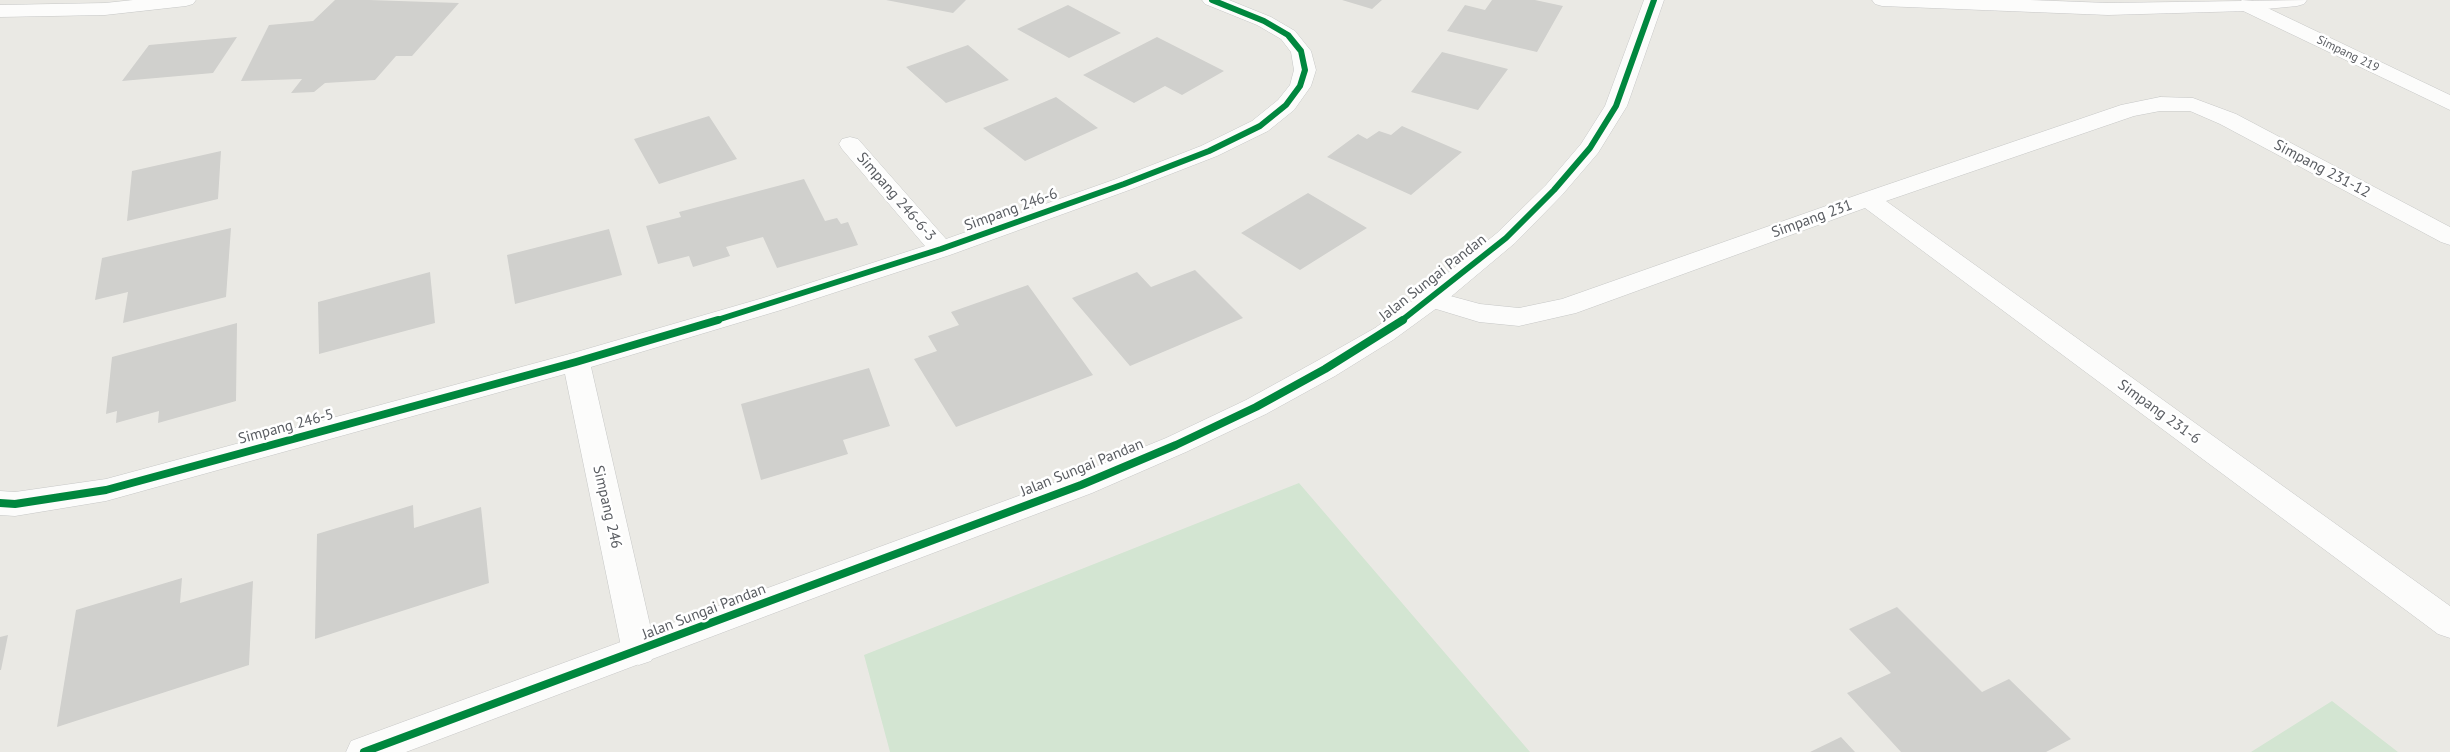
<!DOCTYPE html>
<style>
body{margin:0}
canvas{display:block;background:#eae9e4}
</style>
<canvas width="2450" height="752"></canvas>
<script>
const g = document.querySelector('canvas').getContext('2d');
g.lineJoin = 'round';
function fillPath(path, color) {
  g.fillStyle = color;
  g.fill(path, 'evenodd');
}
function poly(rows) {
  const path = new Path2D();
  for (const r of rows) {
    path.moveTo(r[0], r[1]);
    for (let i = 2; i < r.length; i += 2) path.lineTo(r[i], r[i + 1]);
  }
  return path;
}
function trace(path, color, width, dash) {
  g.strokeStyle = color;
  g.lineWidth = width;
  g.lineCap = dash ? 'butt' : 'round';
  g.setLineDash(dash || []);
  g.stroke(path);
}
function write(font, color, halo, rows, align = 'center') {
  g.font = font + ' "PT Sans",sans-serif';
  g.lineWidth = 5;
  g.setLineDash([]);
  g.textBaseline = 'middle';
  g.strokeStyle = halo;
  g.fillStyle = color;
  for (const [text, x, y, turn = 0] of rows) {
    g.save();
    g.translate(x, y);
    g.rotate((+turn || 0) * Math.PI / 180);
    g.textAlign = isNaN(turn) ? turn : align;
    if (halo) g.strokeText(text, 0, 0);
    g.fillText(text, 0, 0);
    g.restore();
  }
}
const green = poly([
 [1299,483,1530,752,890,752,864,655],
 [2332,701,2398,752,2251,752]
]);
const building = poly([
 [335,0,369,0,459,3,412,56,396,56,375,80,325,83,314,92,291,93,302,79,241,81,269,25,313,21],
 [886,0,966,0,953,13],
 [1342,0,1382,0,1372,9],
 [1492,0,1535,0,1563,6,1537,52,1447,31,1465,5,1485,10],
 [1068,5,1121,33,1069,58,1017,29],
 [237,37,213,73,122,81,149,45],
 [1157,37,1224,71,1182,95,1165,86,1134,103,1083,75],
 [968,45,1009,80,946,103,906,67],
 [1442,52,1508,69,1478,110,1411,92],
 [1056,97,1098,128,1025,161,983,128],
 [709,116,737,159,659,184,634,139],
 [1402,126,1462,152,1411,195,1327,157,1358,134,1367,139,1379,131,1391,135],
 [221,151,218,199,127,221,132,171],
 [804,179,825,221,837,218,841,224,848,222,858,245,777,268,763,237,726,247,730,256,693,267,689,256,658,264,646,226,681,217,679,212],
 [1308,193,1367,228,1300,270,1241,233],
 [231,228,226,297,123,323,128,292,95,300,102,258],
 [609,229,622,275,515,304,507,255],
 [1195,270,1243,318,1130,366,1072,298,1137,272,1151,287],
 [430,272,435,323,319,354,318,302],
 [1028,285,1093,375,956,427,914,359,937,351,928,336,959,325,951,312],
 [237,323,236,401,158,423,159,411,116,423,117,411,106,414,112,357],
 [869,368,890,426,843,440,848,454,761,480,741,404],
 [413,505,414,528,481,507,489,583,315,639,317,534],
 [182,578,180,603,253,581,249,665,57,727,76,610],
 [1897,607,1982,692,2009,679,2071,739,2046,752,1901,752,1847,693,1891,673,1849,629],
 [8,635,1,670,0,670,0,637],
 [1841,737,1855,752,1810,752]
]);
const street = poly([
 [133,0,196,0,193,4,186,6,105,15,0,17,0,5,105,3,133,0],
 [1202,0,1229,0,1271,17,1295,31,1311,51,1316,70,1311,86,1294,110,1268,131,1217,156,1132,189,950,255,781,310,591,367,656,651,651,661,639,665,627,661,622,651,565,374,106,501,15,516,0,515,0,491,15,492,106,479,573,353,763,298,925,246,842,149,839,144,842,139,850,137,858,139,946,239,1116,179,1201,146,1252,121,1278,100,1290,85,1294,70,1291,52,1281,39,1257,25,1205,4,1202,0],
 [2242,0,2253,1,2450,95,2450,110,2239,9,2236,5,2242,0],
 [2160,97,2193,98,2236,114,2450,227,2450,245,2441,242,2220,124,2190,111,2160,111,2134,116,1886,201,2450,606,2450,638,2438,634,1865,208,1576,313,1519,326,1479,322,1423,305,1419,299,1423,293,1432,291,1480,304,1519,308,1562,299,1860,194,2121,105,2160,97]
]);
const secondary = poly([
 [1644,0,1664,0,1627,106,1598,153,1562,195,1515,243,1441,305,1393,340,1335,376,1266,414,1186,452,1092,493,406,752,346,752,351,741,1070,477,1166,438,1246,400,1315,362,1375,328,1423,293,1497,233,1546,185,1581,144,1605,106,1644,0],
 [1872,0,2030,0,2108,3,2307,0,2304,4,2297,6,2246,11,2108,15,1882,6,1875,4,1872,0]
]);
const cyclewayFar1 = poly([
 [714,321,941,249,1124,184,1209,151,1260,126,1286,105,1300,86,1305,70,1301,51,1288,35,1264,21,1212,0],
 [1401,321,1506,238,1554,190,1590,148,1616,106,1654,0]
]);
const cycleway = poly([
 [0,503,15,504,106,490,576,362,718,320],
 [364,752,1081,485,1176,445,1256,407,1325,369,1403,320]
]);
const farStreetnames = [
 ["Simpang 219",2348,54,26]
];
const streetNames = [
 ["Simpang 231-12",2322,169,28],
 ["Simpang 246-6-3",896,197,49],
 ["Simpang 246-6",1011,210,-20],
 ["Simpang 231",1812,219,-20],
 ["Jalan Sungai Pandan",1433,278,-38],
 ["Simpang 231-6",2159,412,36],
 ["Simpang 246-5",286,427,-15],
 ["Jalan Sungai Pandan",1082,468,-22],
 ["Simpang 246",607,507,77],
 ["Jalan Sungai Pandan",704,612,-21]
];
fillPath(green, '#d3e5d2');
fillPath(building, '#d0d0cd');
trace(street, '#c6c7c6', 1);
trace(secondary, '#c7c7c7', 1);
fillPath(street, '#fcfcfb');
fillPath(secondary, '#fcfcfb');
trace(cyclewayFar1, '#00873e', 6);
trace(cycleway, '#00873e', 8);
write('12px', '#5a5d62', '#fff', farStreetnames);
write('15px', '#5a5d62', '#fff', streetNames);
</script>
